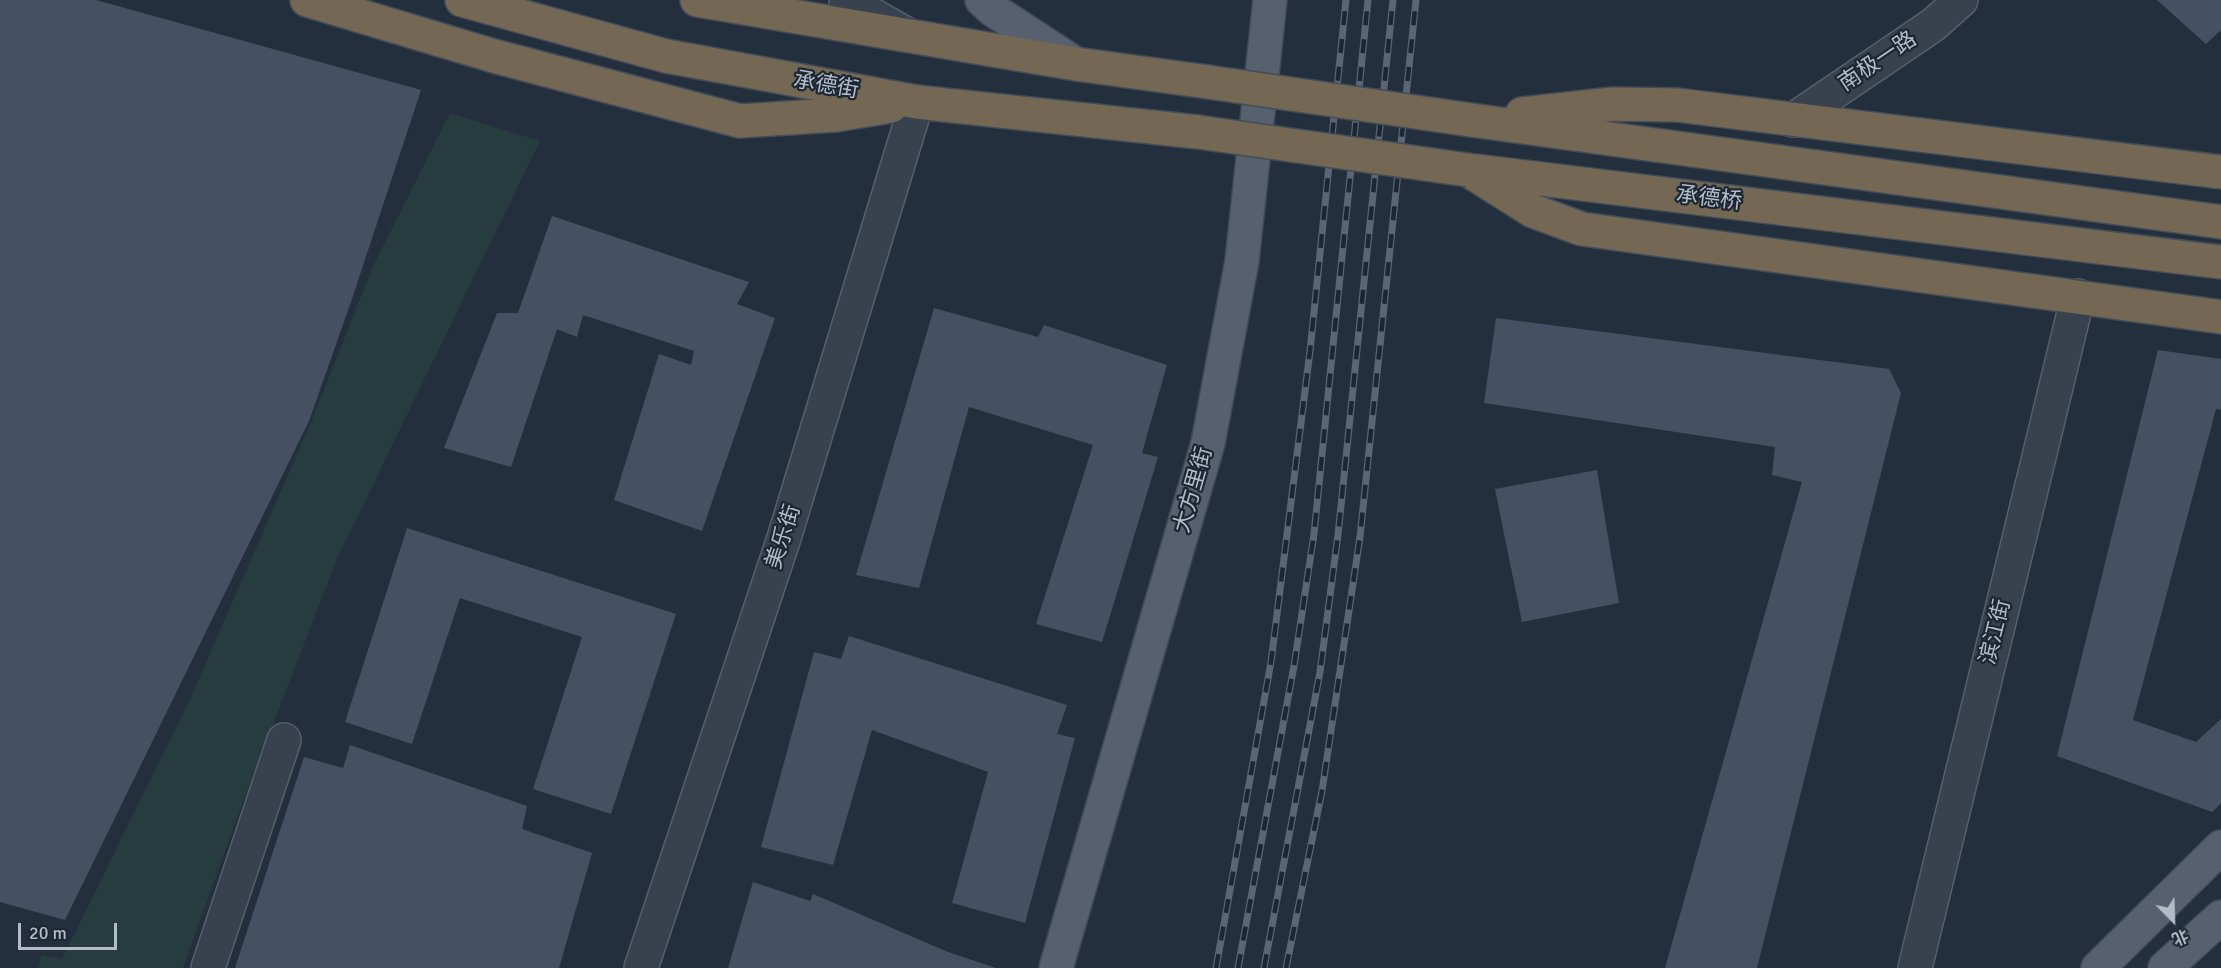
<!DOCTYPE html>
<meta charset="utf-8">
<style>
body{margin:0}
#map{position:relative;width:2221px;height:968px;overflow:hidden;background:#242f3e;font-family:Signika,"Noto Sans SC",sans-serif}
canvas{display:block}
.north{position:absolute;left:2143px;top:890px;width:60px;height:60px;-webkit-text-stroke:4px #1d2633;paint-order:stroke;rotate:157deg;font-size:16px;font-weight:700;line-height:24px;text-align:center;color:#b4bcc9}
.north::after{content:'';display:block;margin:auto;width:21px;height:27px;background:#b4bcc9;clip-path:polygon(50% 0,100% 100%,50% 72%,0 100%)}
.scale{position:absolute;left:18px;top:923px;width:99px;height:27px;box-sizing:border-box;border:3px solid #b4bcc9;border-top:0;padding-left:8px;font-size:18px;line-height:21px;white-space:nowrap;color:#b4bcc9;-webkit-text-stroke:4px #1d2633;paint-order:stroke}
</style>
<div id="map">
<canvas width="2221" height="968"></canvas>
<div class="north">北</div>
<div class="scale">20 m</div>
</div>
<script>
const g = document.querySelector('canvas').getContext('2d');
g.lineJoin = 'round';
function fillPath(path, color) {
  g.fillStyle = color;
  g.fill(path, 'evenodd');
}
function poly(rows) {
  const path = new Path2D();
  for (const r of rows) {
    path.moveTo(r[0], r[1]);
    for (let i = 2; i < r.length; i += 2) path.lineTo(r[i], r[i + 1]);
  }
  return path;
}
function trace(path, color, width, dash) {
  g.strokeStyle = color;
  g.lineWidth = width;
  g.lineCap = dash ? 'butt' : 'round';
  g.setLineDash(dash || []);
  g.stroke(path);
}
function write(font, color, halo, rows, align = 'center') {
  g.font = font + ' Signika,"Noto Sans SC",sans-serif';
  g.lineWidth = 4.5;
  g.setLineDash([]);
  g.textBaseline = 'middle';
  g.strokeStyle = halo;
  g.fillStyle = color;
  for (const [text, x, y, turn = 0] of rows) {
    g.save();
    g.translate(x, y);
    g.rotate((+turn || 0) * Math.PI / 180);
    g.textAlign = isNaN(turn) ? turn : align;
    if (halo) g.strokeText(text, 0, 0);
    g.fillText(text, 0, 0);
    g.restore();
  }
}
const green = poly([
 [450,113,540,141,337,559,244,799,183,968,38,968,42,955,62,959,190,699,312,420,373,266]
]);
const building = poly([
 [0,0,96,0,421,90,352,299,309,421,65,920,0,902],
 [2157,0,2221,0,2221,30,2206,44],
 [552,216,749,282,737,304,775,318,702,531,614,500,659,354,691,365,694,351,583,315,577,337,557,329,511,467,444,448,497,313,518,313],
 [934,308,1038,337,1044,325,1167,365,1142,453,1158,457,1102,642,1036,624,1093,445,969,407,919,588,856,575],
 [1496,318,1889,369,1901,393,1757,968,1665,968,1802,482,1772,475,1775,447,1484,403],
 [2158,350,2221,359,2221,410,2216,409,2133,720,2196,742,2221,719,2221,803,2212,812,2057,756],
 [1597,470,1619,603,1522,622,1495,489],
 [407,528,676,614,611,814,533,789,582,637,460,598,412,744,345,722],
 [849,636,1067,705,1057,734,1075,738,1025,923,952,903,988,772,872,730,833,865,761,847,814,652,841,659],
 [350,745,527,806,522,829,592,853,559,968,235,968,304,757,343,768],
 [753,882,810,901,813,894,948,952,996,968,728,968]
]);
const minor = poly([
 [846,0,904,33],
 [1793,120,1933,25,1961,0],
 [208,968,284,740],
 [641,968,784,538,917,102],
 [1915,968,2078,296]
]);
const major = poly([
 [982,0,993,10,1076,64],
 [1056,968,1208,443,1242,261,1270,0],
 [2098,968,2221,847],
 [2165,968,2221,917]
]);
const highway = poly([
 [307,0,494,56,740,121,836,115,891,106],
 [462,0,666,56,917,102,1198,132],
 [697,0,1076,64,1208,82],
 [1522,114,1613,104,1677,105,2221,172],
 [1471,120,2221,222],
 [1468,170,1533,211,1582,229,2221,317],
 [1476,171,2221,262]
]);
const rail = poly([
 [1216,968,1271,662,1310,351,1346,0],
 [1238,968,1294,666,1314,534,1368,0],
 [1264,968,1320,672,1338,535,1393,0],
 [1286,968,1322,791,1360,537,1416,0]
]);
const highwayBridge = poly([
 [1208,82,1471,120],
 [1198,132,1468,170]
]);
const streetNames = [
 ["南极一路",1878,62,-34],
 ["承德街",826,86,10],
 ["承德桥",1709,199,7],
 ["大方里街",1194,490,-74],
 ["美乐街",784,537,-72],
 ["滨江街",1996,632,-76]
];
fillPath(green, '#263c3f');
fillPath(building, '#455162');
trace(minor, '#565f6c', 36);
trace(major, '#414a57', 36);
trace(highway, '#434c59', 36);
trace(minor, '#38414e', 33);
trace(major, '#56606e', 33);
trace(highway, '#746855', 33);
trace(rail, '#5a6575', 7);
trace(rail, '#1d2633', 4.5, [14]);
trace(highwayBridge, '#434c59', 36, []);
trace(highwayBridge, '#746855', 33);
write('22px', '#b4bcc9', '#1d2633', streetNames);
</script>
